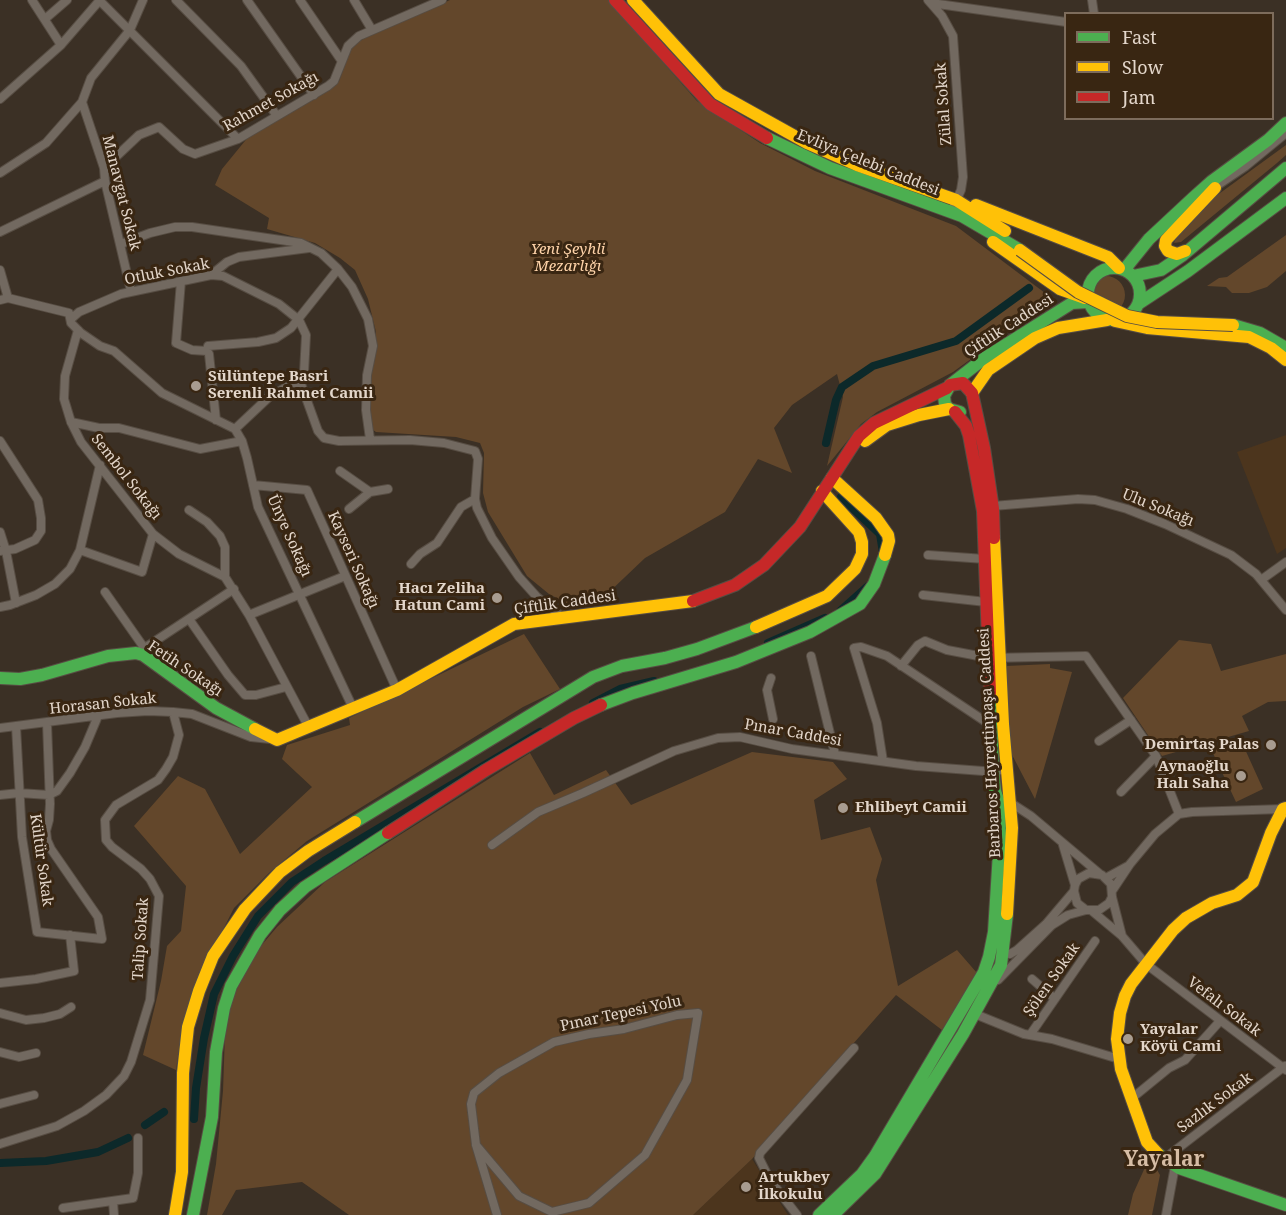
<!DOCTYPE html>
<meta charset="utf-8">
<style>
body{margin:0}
#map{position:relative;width:1286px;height:1215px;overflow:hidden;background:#3b3025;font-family:"Noto Serif",serif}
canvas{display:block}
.legend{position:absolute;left:1064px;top:12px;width:210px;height:108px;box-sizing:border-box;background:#392612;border:2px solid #7d6c5c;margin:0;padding:8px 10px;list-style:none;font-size:18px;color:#e3d6ca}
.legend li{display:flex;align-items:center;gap:12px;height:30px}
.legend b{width:30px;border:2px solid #7d6c5c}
</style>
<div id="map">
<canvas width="1286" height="1215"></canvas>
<ul class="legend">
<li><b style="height:8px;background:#4caf50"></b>Fast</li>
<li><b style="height:8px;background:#ffc107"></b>Slow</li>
<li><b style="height:8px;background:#c62828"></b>Jam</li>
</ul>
</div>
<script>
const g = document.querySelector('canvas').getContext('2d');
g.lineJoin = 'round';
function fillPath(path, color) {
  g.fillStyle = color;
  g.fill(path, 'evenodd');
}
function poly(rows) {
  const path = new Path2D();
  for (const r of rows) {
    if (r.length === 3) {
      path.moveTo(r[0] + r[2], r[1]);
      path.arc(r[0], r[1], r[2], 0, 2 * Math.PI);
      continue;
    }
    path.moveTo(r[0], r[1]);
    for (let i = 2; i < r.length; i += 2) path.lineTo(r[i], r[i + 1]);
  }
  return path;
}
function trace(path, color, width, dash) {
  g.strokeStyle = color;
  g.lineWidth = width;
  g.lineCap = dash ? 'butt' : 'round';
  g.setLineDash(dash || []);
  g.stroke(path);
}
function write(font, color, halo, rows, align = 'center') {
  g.font = font + ' "Noto Serif",serif';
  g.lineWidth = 6;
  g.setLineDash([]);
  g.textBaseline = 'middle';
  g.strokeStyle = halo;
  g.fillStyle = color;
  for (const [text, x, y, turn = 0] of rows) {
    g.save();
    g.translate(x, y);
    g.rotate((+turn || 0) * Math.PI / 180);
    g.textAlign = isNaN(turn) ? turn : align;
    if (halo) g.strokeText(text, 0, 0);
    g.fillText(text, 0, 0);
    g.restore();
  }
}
const built = poly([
 [1286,435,1286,548,1277,554,1237,452],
 [752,1159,788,1215,693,1215]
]);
const green = poly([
 [450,0,608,0,697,101,760,143,815,171,956,226,1045,293,1049,296,1048,303,953,372,877,412,861,424,827,466,843,397,837,374,792,405,774,428,792,473,758,459,725,512,645,558,604,597,583,605,566,603,549,594,527,576,488,512,483,493,484,453,480,443,456,437,376,432,369,427,367,407,376,332,368,299,355,270,340,258,315,243,267,229,269,218,215,185,222,169,249,136,320,95,339,81,352,46,368,36],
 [1286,145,1286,155,1277,163,1181,242,1174,243,1176,238,1216,196],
 [1286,235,1286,271,1267,287,1249,293,1232,293,1226,287,1207,286,1219,278,1227,277],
 [1106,295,19],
 [524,634,560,689,523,707,307,841,269,873,234,908,194,987,182,1030,176,1070,143,1055,161,981,167,946,181,931,186,886,134,826,178,776,205,789,240,854,312,787,282,759,287,745,350,725,349,718],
 [1179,640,1211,644,1221,671,1286,654,1286,701,1268,702,1242,716,1249,731,1162,756,1123,698],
 [1050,664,1050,668,1072,672,1035,799,1009,749,1006,666],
 [1239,736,1263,789,1236,802,1211,749],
 [752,752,833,762,847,779,814,800,821,840,870,827,882,859,876,880,898,986,957,950,977,973,942,1030,896,995,752,1159,693,1215,349,1215,302,1182,236,1190,222,1215,207,1215,216,1164,223,1091,225,1033,233,995,250,959,277,927,325,882,530,753,554,795,606,770,631,805],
 [1147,1163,1156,1168,1160,1175,1152,1215,1128,1215,1133,1194]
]);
const canal = poly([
 [826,443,836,400,842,387,873,366,956,341,1029,288],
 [841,497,880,534,883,553],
 [840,611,868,586],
 [768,643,825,618],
 [593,703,620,689,654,681],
 [194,1119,196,1088,204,1038,214,994,233,956,258,916,292,882,324,861,540,732],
 [145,1125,164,1112],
 [0,1163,46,1161,98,1152,128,1138]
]);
const street = poly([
 [32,0,61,45],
 [99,0,238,139],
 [176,0,241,66,277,116],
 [247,0,314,95],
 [300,0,341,60],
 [354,0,372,30],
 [928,0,942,16,953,36,963,177,961,190,954,205],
 [1092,0,1094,14],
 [931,3,1066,22],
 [45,19,67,0],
 [0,99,61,45,100,0],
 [82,102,104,168,105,181,131,291],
 [104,168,139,135,159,127,183,149,195,154,238,139,328,86,334,81,348,46,359,36,442,0],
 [0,173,46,143,82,102,91,78,130,30,143,0],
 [1212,189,1246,166,1286,133],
 [0,232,105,181],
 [121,244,150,233,175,227,192,227,301,243,321,253,338,269,352,287,368,319,373,346,367,375,366,410,370,439],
 [0,270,8,298],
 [211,275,227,262,239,257,309,248],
 [181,281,176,343,192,350,207,351,209,354,216,420],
 [0,300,8,298,69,313,71,323,81,333,100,346,114,351,162,393,235,429,242,441,247,458,258,507,353,708],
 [71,319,79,312,121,294,211,275,223,276,279,304,299,320,306,335,304,373,301,384,290,385,269,397,235,429],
 [78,330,65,376,64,399,71,422,81,442,153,534,179,554,225,577,249,615,308,726],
 [207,351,208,346,258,342,276,338,291,328,338,269],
 [301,384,318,431,324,438,339,441,410,440,444,443,475,451,478,459,475,499,477,508,492,538,519,577,537,597,563,618],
 [71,422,99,428,119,428,200,449,242,441],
 [0,441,38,500,41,518,41,531,35,540,15,549,0,551],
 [340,471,370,492,388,489],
 [253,485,307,490,397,690],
 [993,506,1078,499,1095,500,1127,509,1165,524,1231,555,1256,574,1286,610],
 [349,509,370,492],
 [189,510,207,522,220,536,225,547,225,577],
 [0,532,6,551,16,603],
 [80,550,142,572,153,534],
 [928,555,985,559],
 [411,564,420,554,437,543,461,507,475,499],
 [1261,580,1286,562],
 [105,592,145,649],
 [923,595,986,602],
 [0,607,10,605,36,595,55,584,70,569,80,550,100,465],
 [249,615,345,576],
 [189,619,228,675,245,695,256,695,286,687],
 [137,653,234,589],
 [811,656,835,754],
 [901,666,918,645,925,641,947,650,989,658,1086,656,1156,756,1179,814],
 [771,678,767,690,773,719],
 [16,726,22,837,37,932,102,939,98,917,51,849,47,840,46,831,49,820,50,804,47,723],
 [0,728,117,713,148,711,173,712,192,714,251,737,270,739],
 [1099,741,1131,720],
 [883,761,877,723,854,648,861,647,887,656,992,726],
 [1121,792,1156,756],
 [0,795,19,793,49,795,57,791,70,773,85,747,98,716],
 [1006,803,1011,803,1031,816,1100,874],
 [492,845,538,812,583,793,674,751,718,738,740,737,792,749,916,766,983,771,1007,770],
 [1063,845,1075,885],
 [1106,878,1128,866],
 [1112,891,1130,864,1155,834,1179,814,1192,812,1283,809],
 [1086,910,1077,903,1074,891,1075,885,1078,879,1089,873,1102,875,1111,884,1112,897,1122,936],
 [1092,911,1122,936,1146,964,1286,1070],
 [1003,953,1010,954,1017,950,1046,924,1074,891],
 [1032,979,1055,999],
 [998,980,1052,925,1068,915,1086,910,1099,910,1109,903,1112,897],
 [0,983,36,979,74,971,70,935],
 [0,1013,26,1020,44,1018,60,1014,71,1007],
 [975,1014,1024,1034,1052,1039,1119,1059],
 [1030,1035,1095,941],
 [0,1052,19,1057,36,1053],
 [1131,1099,1169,1068,1185,1060,1220,1021],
 [0,1104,34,1095],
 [0,1144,57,1126,84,1111,106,1095,124,1076,131,1062,150,1000,159,896,150,879,141,869,112,847,106,840,105,820,116,805,158,780,166,769,173,757,179,735,173,712],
 [476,1145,519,1196,552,1212,589,1203,645,1155,687,1080,698,1013,677,1015,624,1029,589,1034,554,1042,499,1073,474,1093,471,1104,476,1145,497,1215],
 [1164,1159,1285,1066],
 [113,1201,114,1215],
 [63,1208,133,1198,138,1173,138,1138],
 [797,1215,770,1180,759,1158,760,1153,854,1048],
 [1166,1215,1175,1166]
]);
const fast = poly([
 [767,138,830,168,962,216,1020,250],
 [1114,294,26],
 [1124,270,1149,239,1193,198,1212,181,1268,140,1286,123],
 [1133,276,1161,270,1183,255,1286,168],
 [1138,304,1188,271,1286,198],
 [1233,325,1260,333,1286,348],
 [960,412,949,409,945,404,944,396,950,385,986,357,1072,303,1088,302],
 [0,678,20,679,42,675,108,656,136,653,143,655,216,708,255,729],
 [601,705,633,693,736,662,810,632,860,604,874,584,885,555],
 [355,822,593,677,622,666,665,658,697,649,756,627],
 [1158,1154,1179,1168,1286,1205],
 [193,1215,212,1117,216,1052,224,1008,231,986,260,935,280,910,305,887,388,833],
 [819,1215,862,1174,875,1156,984,972,989,957,994,932,1000,836,999,803,995,791,993,771,990,693],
 [833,1215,875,1174,963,1034,1001,965,1007,914]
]);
const slow = poly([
 [633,0,719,94,807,143,857,165,956,200,1005,231],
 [976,205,1108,257,1119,268],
 [993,242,1060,289,1085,298],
 [1185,251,1177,254,1168,251,1165,246,1166,240,1215,188],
 [1115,321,1147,328,1249,337,1271,348,1286,360],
 [972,393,988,370,1035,338,1058,328,1107,320],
 [865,441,887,425,919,415,949,409],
 [832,478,876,518,888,535,889,541,885,555],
 [994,538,1003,724,1012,828,1007,914],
 [756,627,827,596,855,569,862,554,862,542,859,532,822,491],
 [255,729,277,740,397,690,514,624,693,601],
 [1158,1154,1147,1142,1121,1069,1117,1039,1120,1013,1125,996,1131,984,1173,930,1186,918,1212,903,1237,895,1253,882,1271,833,1283,809,1286,808],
 [175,1215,182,1172,183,1073,188,1027,199,991,213,956,245,909,280,872,308,851,355,822]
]);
const jam = poly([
 [615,0,710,104,767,138],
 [950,385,963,383,972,393,984,448,993,509,994,538],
 [955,412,966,426,969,435,983,511,990,693],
 [693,601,735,585,764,565,800,527,859,436,874,423,947,388],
 [388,833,486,770,574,718,601,705]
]);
const slowBridge = poly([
 [1020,250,1078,292,1127,316,1157,322,1233,325]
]);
const markers = [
 [196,386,6,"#a89c90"],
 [497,598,6,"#a89c90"],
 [1271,745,6,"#a89c90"],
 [1241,776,6,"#a89c90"],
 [843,808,6,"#a89c90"],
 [1128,1039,6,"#a89c90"],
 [746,1187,6,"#a89c90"]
];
const streetNames = [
 ["Rahmet Sokağı",271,102,-29],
 ["Zülal Sokak",944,104,-94],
 ["Evliya Çelebi Caddesi",868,163,22],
 ["Manavgat Sokak",121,193,76],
 ["Otluk Sokak",167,272,-11],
 ["Çiftlik Caddesi",1009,326,-33],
 ["Sembol Sokağı",126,477,52],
 ["Ulu Sokağı",1158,508,22],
 ["Ünye Sokağı",289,536,66],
 ["Kayseri Sokağı",353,560,66],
 ["Çiftlik Caddesi",565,603,-8],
 ["Fetih Sokağı",185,669,34],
 ["Horasan Sokak",103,704,-6],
 ["Pınar Caddesi",793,733,10],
 ["Barbaros Hayrettinpaşa Caddesi",990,743,-93],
 ["Kültür Sokak",41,860,82],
 ["Talip Sokak",141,939,-86],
 ["Şölen Sokak",1052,980,-55],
 ["Vefalı Sokak",1224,1007,37],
 ["Pınar Tepesi Yolu",621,1014,-12],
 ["Sazlık Sokak",1215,1103,-37]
];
const parkNames = [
 ["Yeni Şeyhli",568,250],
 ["Mezarlığı",568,267]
];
const poiNames = [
 ["Sülüntepe Basri",208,377],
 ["Serenli Rahmet Camii",208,394],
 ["Hacı Zeliha",485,589,"right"],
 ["Hatun Cami",485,606,"right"],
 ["Demirtaş Palas",1259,745,"right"],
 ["Aynaoğlu",1229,767,"right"],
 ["Halı Saha",1229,784,"right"],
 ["Ehlibeyt Camii",855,808],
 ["Yayalar",1140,1030],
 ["Köyü Cami",1140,1047],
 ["Artukbey",758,1178],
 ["İlkokulu",758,1195]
];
const districtNames = [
 ["Yayalar",1164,1160]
];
fillPath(built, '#4c351d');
fillPath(green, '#63472b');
trace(canal, '#0c292a', 8);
trace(street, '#574d43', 10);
trace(fast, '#574d43', 14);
trace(slow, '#574d43', 14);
trace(jam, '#574d43', 14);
trace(street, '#726960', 8);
trace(fast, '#4caf50', 12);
trace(slow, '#ffc107', 12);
trace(jam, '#c62828', 12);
trace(slowBridge, '#574d43', 14, []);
trace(slowBridge, '#ffc107', 12);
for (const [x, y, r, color] of markers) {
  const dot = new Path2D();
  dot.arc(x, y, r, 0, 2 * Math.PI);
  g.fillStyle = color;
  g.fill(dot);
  trace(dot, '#392612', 2);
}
write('15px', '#e3d6ca', '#392612', streetNames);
write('italic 15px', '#fed3a9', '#392612', parkNames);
write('bold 15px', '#e3d6ca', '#392612', poiNames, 'left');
write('bold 21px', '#d6bda5', '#392612', districtNames);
</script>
